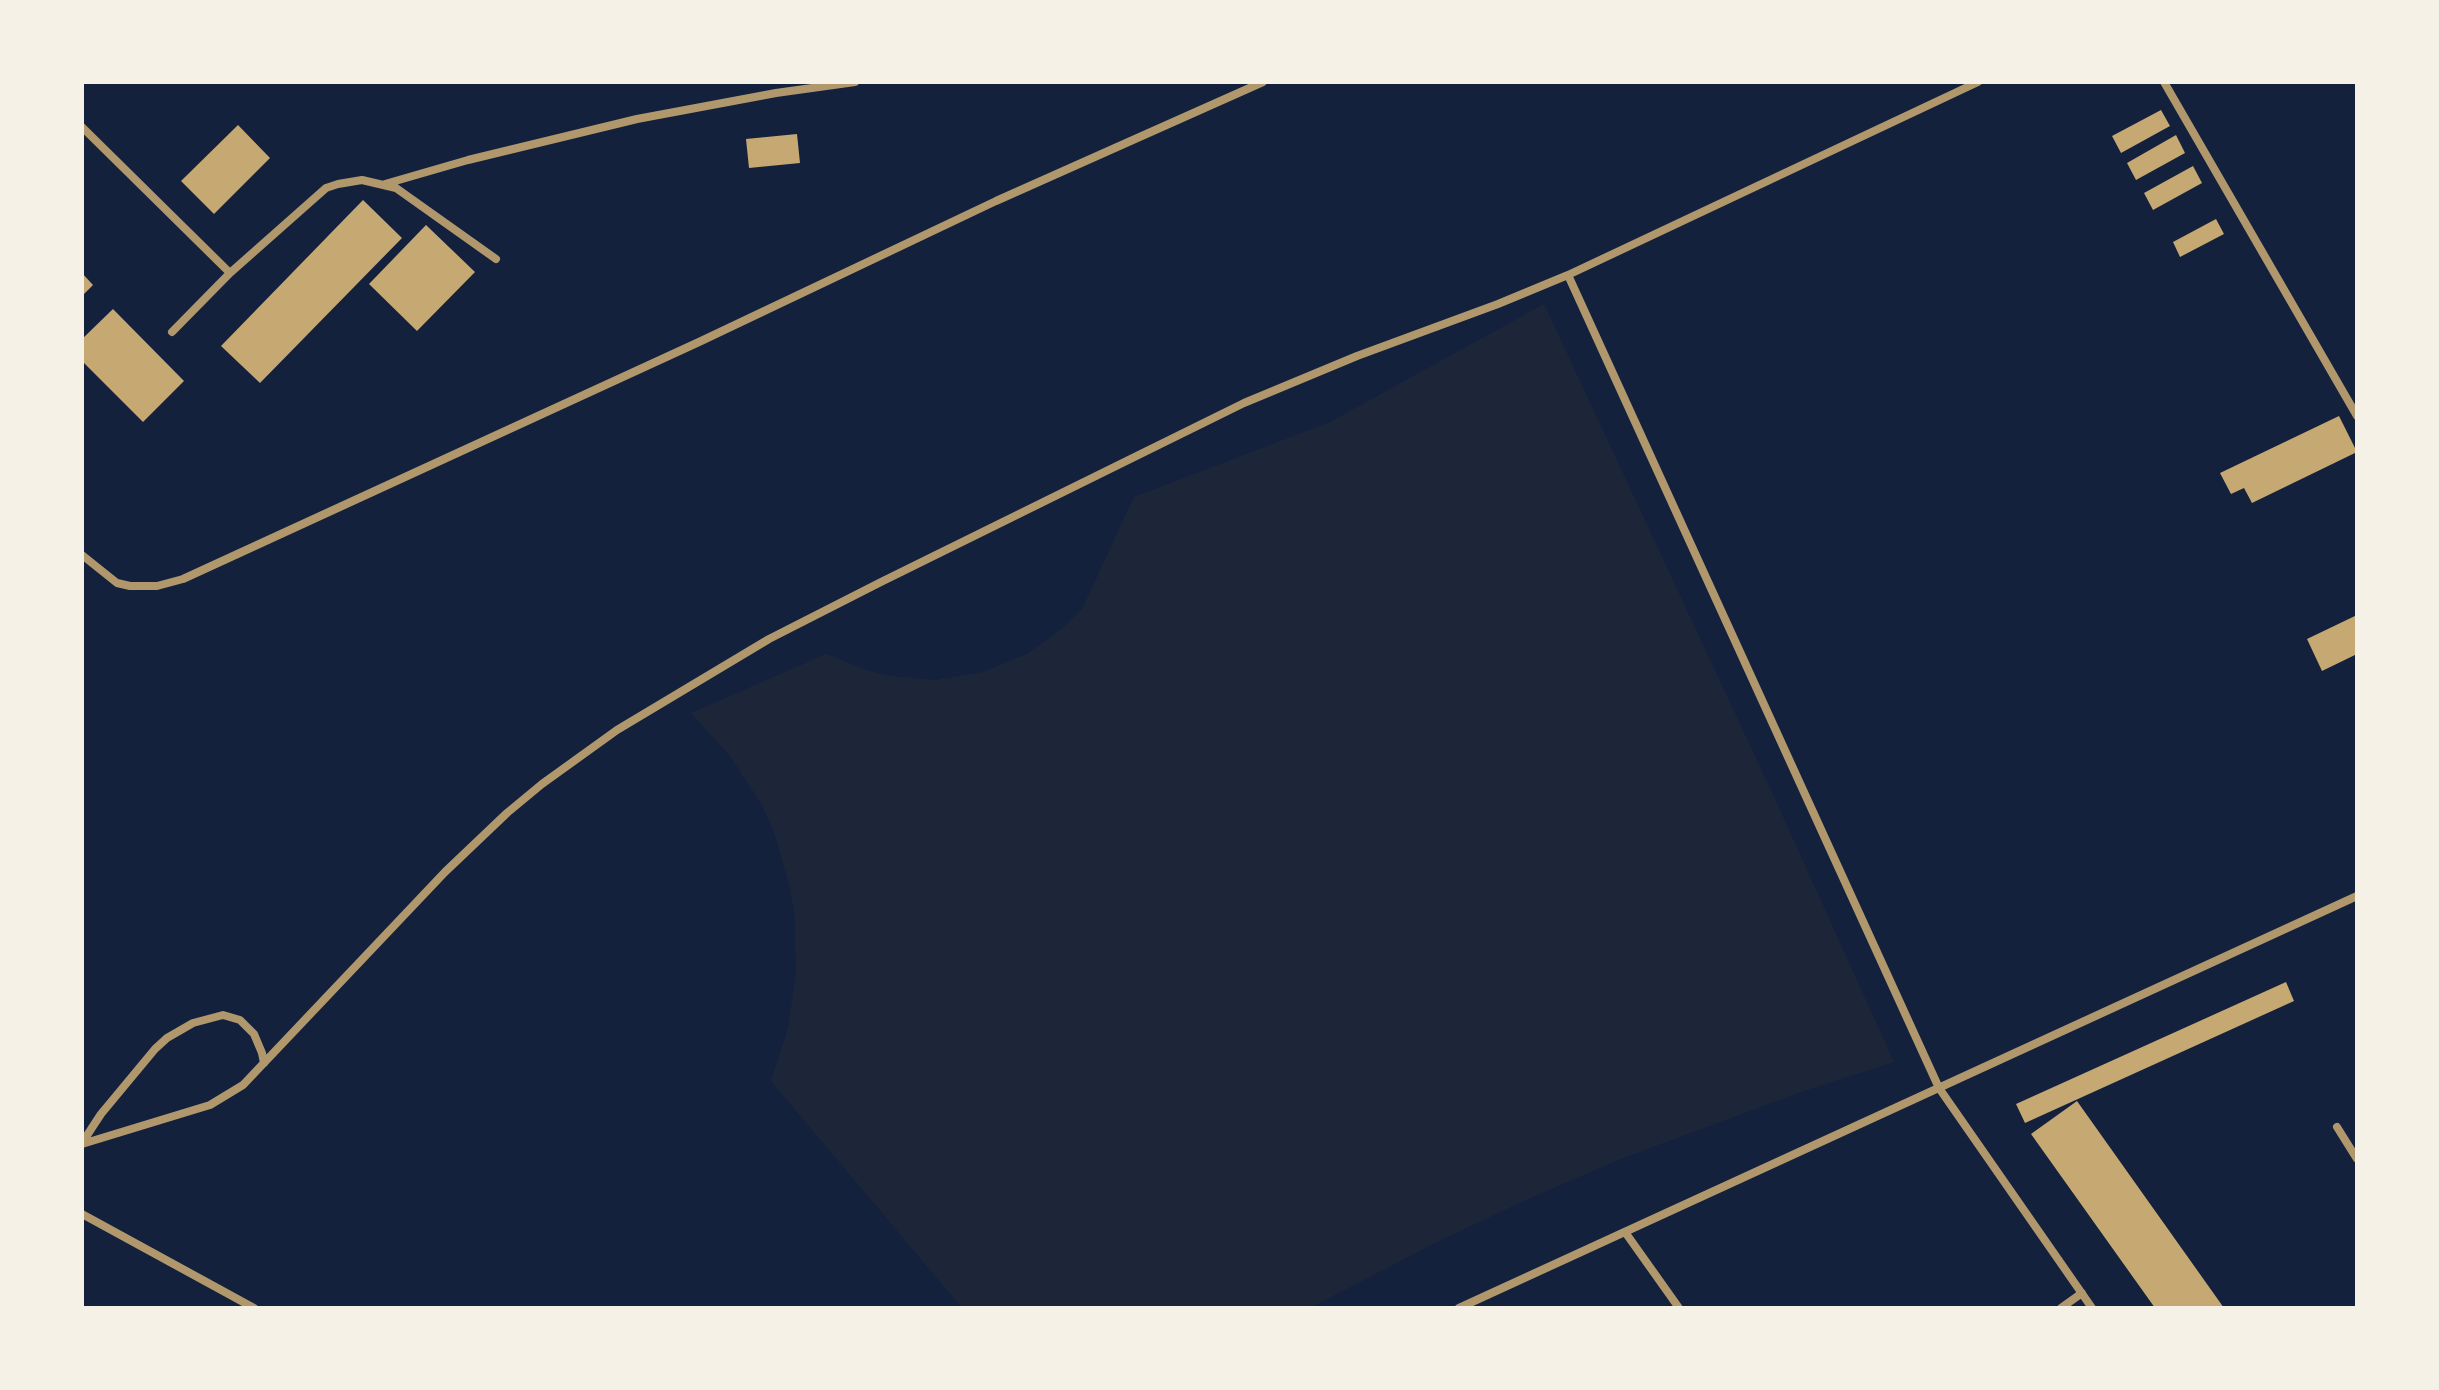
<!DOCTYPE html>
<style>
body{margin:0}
#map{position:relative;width:2439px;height:1390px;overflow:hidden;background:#14213d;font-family:Commissioner,sans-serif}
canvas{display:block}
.frame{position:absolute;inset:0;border:84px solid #f6f1e7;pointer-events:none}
</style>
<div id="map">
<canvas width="2439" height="1390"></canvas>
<div class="frame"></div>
</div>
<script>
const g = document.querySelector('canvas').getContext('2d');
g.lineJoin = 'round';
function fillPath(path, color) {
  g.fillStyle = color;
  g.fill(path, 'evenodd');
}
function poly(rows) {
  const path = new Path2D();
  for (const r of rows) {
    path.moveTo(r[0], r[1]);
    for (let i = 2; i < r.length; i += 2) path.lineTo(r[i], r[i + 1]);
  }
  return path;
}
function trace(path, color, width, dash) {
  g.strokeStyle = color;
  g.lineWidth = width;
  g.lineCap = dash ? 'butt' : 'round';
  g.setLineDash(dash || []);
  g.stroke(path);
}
const green = poly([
 [1544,304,1775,799,1894,1062,1801,1092,1618,1160,1528,1199,1437,1242,1310,1308,962,1308,771,1081,788,1028,796,973,795,917,790,888,774,832,762,805,730,756,691,713,826,654,869,671,891,676,936,680,983,672,1027,654,1065,626,1082,609,1134,497,1330,422]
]);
const building = poly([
 [2161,110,2170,126,2121,153,2112,136],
 [238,125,270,158,214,214,181,181],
 [797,134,800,163,749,168,746,139],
 [2176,135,2185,153,2136,180,2127,163],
 [2193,166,2202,183,2153,210,2144,193],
 [363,200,402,238,260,383,221,346],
 [2216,219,2224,234,2180,257,2173,242],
 [426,225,475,272,417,331,369,284],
 [82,273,93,285,82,296],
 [113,309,184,381,143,422,82,361,82,339],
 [2339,416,2357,452,2252,503,2244,488,2231,494,2220,473],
 [2357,615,2357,654,2322,671,2307,639],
 [2286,982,2294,1001,2025,1123,2016,1104],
 [2077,1101,2224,1308,2155,1308,2031,1134]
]);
const minor = poly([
 [2164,82,2357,416],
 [82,127,230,273],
 [385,184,468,160,637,119,776,93,855,82],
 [1568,275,1939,1088,2092,1308],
 [172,332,230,273,326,188,338,184,362,180,396,188,496,259],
 [82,555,117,583,130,586,157,586,183,579,699,342,996,201,1263,82],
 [2337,1127,2357,1159],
 [82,1143,101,1114,155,1049,167,1038,193,1023,223,1015,240,1020,254,1034,262,1053,264,1063],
 [82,1144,210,1105,243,1085,445,872,507,813,542,784,617,730,769,639,881,582,1244,403,1357,356,1498,304,1568,275,1978,82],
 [82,1214,254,1308],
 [1625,1232,1679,1308],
 [1459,1308,2357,896],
 [2061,1308,2082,1293]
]);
fillPath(green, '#1d2539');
fillPath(building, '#c6a872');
trace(minor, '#b1986c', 8);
</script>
